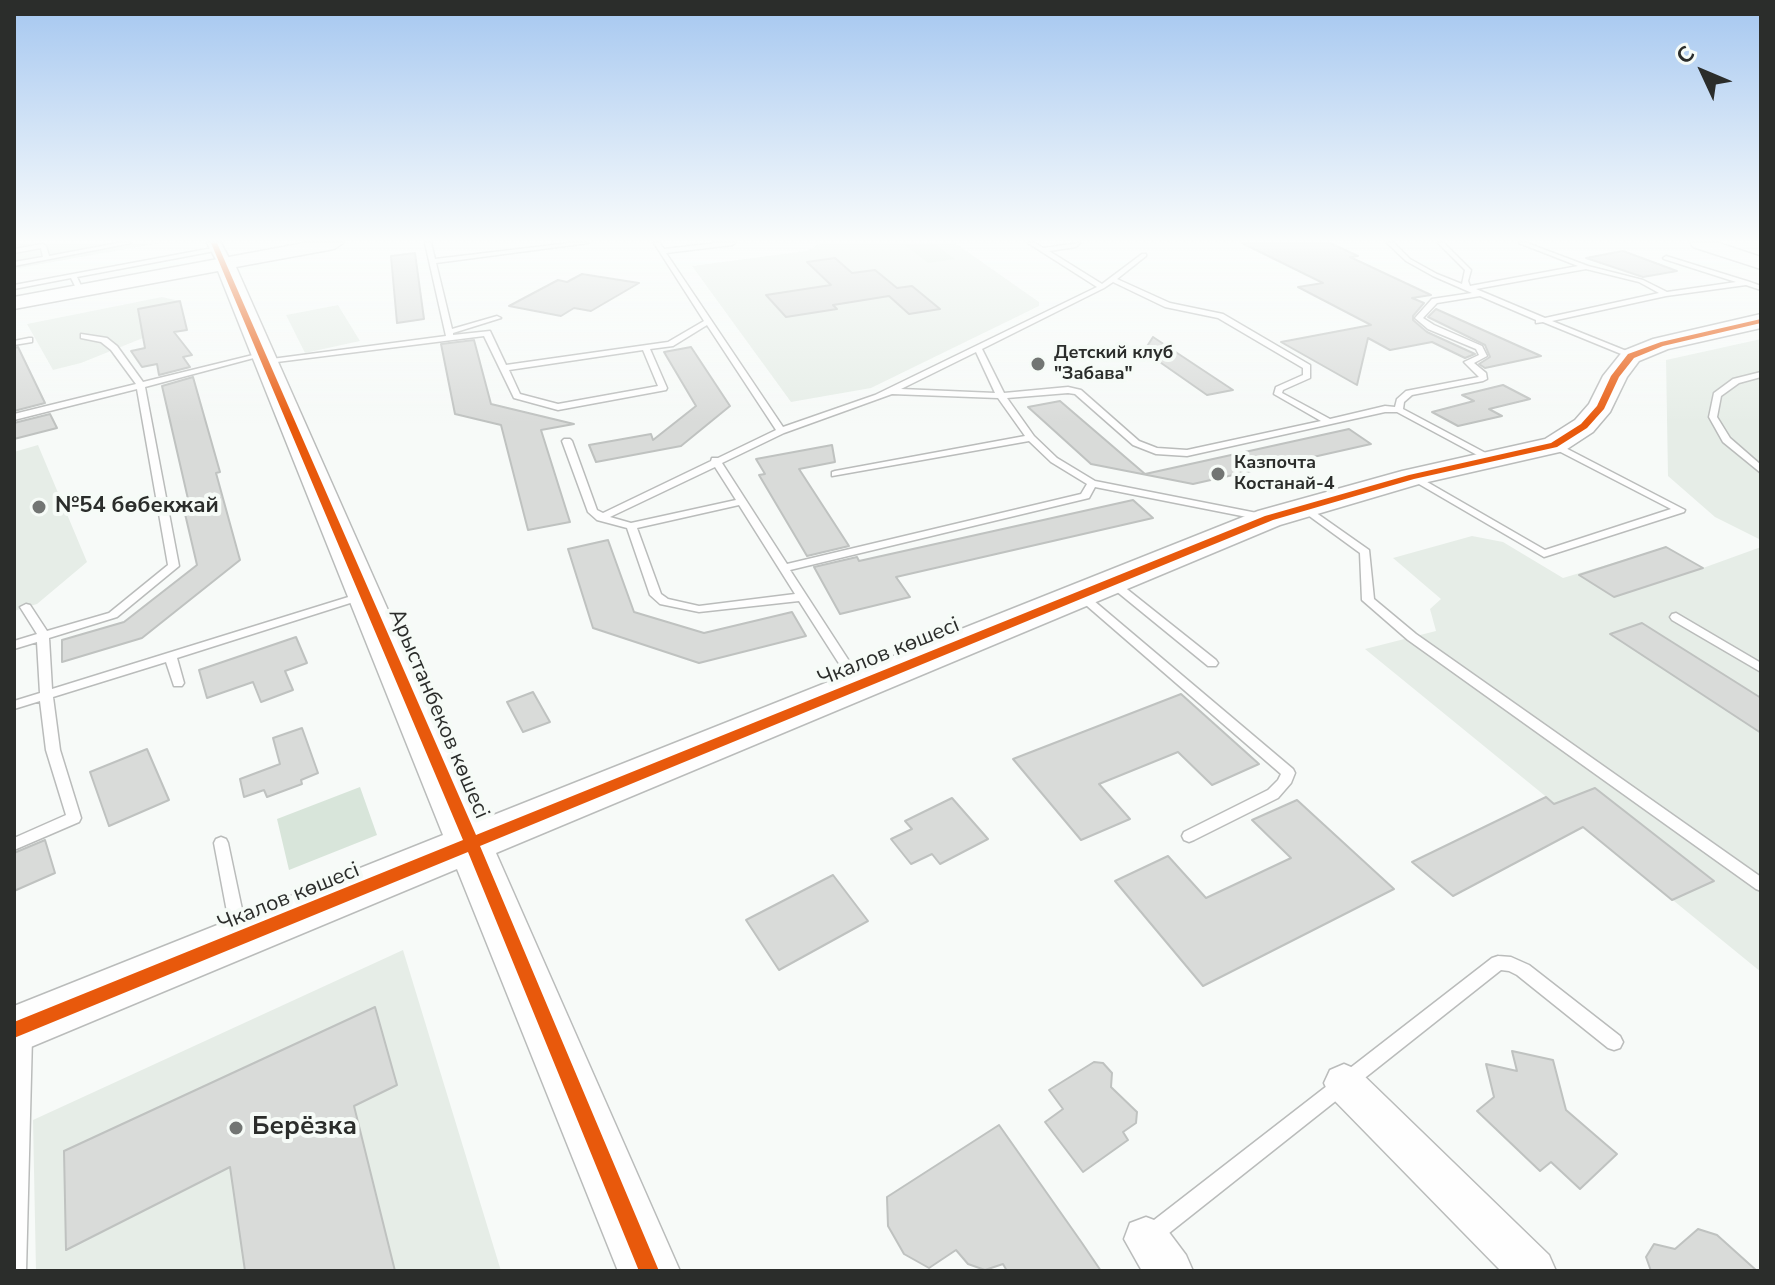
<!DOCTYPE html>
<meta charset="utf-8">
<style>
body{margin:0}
#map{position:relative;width:1775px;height:1285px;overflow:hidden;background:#f7faf8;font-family:"Nunito Sans",sans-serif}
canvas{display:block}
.frame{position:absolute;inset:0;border:16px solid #2b2d2b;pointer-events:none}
.north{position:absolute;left:1663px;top:32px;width:80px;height:80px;-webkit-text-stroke:6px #f6fbf7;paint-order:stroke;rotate:314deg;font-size:22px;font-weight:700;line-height:32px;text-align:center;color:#2b2d2b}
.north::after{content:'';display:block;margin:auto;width:28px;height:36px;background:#2b2d2b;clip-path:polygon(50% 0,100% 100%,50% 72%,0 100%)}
</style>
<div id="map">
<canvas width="1775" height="1285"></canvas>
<div class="frame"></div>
<div class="north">С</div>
</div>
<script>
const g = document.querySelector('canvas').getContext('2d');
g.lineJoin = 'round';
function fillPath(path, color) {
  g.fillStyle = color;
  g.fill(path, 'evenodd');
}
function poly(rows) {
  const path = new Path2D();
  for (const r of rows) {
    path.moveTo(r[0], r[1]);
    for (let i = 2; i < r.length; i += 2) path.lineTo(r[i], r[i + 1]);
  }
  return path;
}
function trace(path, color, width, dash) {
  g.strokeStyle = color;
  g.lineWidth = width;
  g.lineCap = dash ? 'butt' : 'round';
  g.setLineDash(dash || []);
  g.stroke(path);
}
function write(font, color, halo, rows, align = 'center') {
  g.font = font + ' "Nunito Sans",sans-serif';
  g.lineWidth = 8;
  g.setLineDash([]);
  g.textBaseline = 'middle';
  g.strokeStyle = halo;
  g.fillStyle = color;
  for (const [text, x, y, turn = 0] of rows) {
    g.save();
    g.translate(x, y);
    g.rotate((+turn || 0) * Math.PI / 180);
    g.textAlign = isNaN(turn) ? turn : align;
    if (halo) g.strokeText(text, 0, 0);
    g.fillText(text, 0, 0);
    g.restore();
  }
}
const built = poly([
 [14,243,159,243,14,269],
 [821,243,955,243,1039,302,1039,306,871,388,791,402,692,266,806,251],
 [162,297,180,301,187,330,143,338,81,363,53,370,27,324],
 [338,305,360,341,305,353,286,315],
 [1761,339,1761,540,1715,517,1668,476,1666,360],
 [38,445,87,562,37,604,14,611,14,452],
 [1472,536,1503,542,1563,578,1666,547,1703,568,1761,547,1761,972,1365,649,1436,631,1430,609,1441,599,1393,558],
 [403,950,501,1271,36,1271,33,1120]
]);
const green = poly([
 [933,243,955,259,928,263,904,244],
 [360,787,377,835,289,870,277,819]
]);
const building = poly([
 [1242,243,1330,243,1358,256,1350,257,1431,295,1412,298,1424,303,1413,316,1413,320,1427,332,1475,354,1465,358,1432,342,1390,350,1368,338,1357,385,1281,342,1371,325,1298,287,1323,283,1242,243],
 [1623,251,1677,271,1643,277,1586,258,1623,251],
 [415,253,424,319,397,323,391,256,415,253],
 [835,258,852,273,875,270,897,288,912,286,940,309,909,314,889,296,833,305,837,309,786,317,766,295,831,285,807,262,835,258],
 [582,274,639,283,591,311,574,308,561,316,509,306,558,280,567,282,582,274],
 [180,301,187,330,174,332,192,355,183,357,190,367,159,375,157,364,142,367,131,351,145,348,138,309,180,301],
 [1436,309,1541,356,1485,368,1479,364,1490,357,1485,345,1428,317,1436,309],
 [1153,337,1233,390,1207,395,1144,351,1153,337],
 [474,340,491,404,574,424,541,430,570,522,528,530,501,425,455,414,441,344,474,340],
 [18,347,45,403,14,411,14,348,18,347],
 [691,347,730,406,681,446,596,462,589,445,651,434,653,440,696,406,664,352,691,347],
 [193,377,220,472,216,473,240,560,142,638,62,662,62,640,124,622,197,565,182,501,188,499,162,386,193,377],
 [1503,385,1530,399,1489,409,1502,416,1458,426,1432,412,1474,401,1462,395,1503,385],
 [1060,401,1145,474,1349,429,1371,444,1193,484,1091,464,1028,407,1060,401],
 [50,414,57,428,14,439,14,423,50,414],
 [832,445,835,462,799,469,849,546,807,556,759,475,765,474,756,459,832,445],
 [1133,500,1153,518,896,577,910,597,840,614,814,567,857,557,859,561,1133,500],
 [608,540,634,612,704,633,792,612,806,636,699,663,593,628,568,549,608,540],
 [1666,547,1703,568,1614,597,1579,575,1666,547],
 [1642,623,1761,698,1761,733,1610,634,1642,623],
 [296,637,307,663,285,671,293,690,261,702,253,682,207,698,199,670,296,637],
 [533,692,550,722,523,732,507,702,533,692],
 [1181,694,1259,764,1212,785,1178,752,1099,784,1130,819,1081,840,1013,759,1181,694],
 [302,728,318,773,301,780,302,784,267,797,264,790,244,797,240,779,280,764,273,738,302,728],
 [147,749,169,800,109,826,90,772,147,749],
 [1595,788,1714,881,1672,900,1583,827,1453,896,1412,862,1546,797,1554,804,1595,788],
 [952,798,988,839,940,864,932,854,911,864,891,839,912,829,905,821,952,798],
 [1297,800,1394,889,1203,986,1115,881,1168,856,1206,898,1291,858,1252,820,1297,800],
 [45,840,55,873,14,891,14,853,45,840],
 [833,875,868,921,779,970,746,920,833,875],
 [375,1007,397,1085,354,1106,395,1271,245,1271,230,1167,66,1250,64,1151,375,1007],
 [1512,1051,1553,1060,1566,1110,1617,1154,1580,1189,1551,1162,1540,1171,1477,1111,1494,1097,1486,1064,1517,1071,1512,1051],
 [1094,1062,1103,1063,1112,1073,1111,1087,1137,1112,1136,1123,1123,1132,1128,1140,1083,1172,1045,1122,1063,1109,1049,1090,1094,1062],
 [999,1125,1082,1243,1101,1271,1007,1271,1003,1264,985,1270,968,1264,956,1250,929,1268,904,1254,888,1226,887,1197,999,1125],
 [1698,1229,1717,1235,1757,1271,1651,1271,1646,1257,1654,1244,1675,1249,1698,1229]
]);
const lane = poly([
 [118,243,131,243,14,266,14,262,43,257,41,248,14,253,14,249,43,244,46,246,49,256,118,243],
 [425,243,431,243,435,259,570,243,588,243,436,263,452,329,497,316,501,318,453,333,453,335,490,331,506,365,668,342,704,321,654,243,660,243,664,249,717,243,735,243,732,245,666,253,783,427,875,395,1097,287,1028,243,1035,243,1043,248,1080,243,1076,247,1049,251,1102,284,1142,254,1146,254,1146,256,1117,279,1170,303,1223,314,1310,365,1310,378,1283,390,1282,393,1330,419,1385,406,1395,407,1397,399,1406,391,1479,377,1464,362,1479,355,1476,349,1428,329,1415,318,1432,299,1472,293,1433,276,1406,261,1387,243,1394,243,1410,259,1437,274,1462,284,1465,270,1438,243,1444,243,1471,270,1468,281,1470,286,1578,266,1519,243,1527,243,1588,266,1643,280,1667,292,1736,282,1664,259,1663,258,1666,256,1750,282,1761,286,1761,290,1746,285,1666,296,1552,321,1634,354,1634,358,1631,358,1543,322,1536,323,1536,320,1480,296,1437,303,1423,318,1434,325,1482,346,1487,356,1474,363,1486,373,1487,379,1483,381,1412,395,1404,402,1403,409,1495,458,1495,462,1492,463,1397,412,1385,412,1187,456,1156,454,1133,445,1075,394,1068,393,1007,398,1034,436,1057,458,1095,481,1262,514,1267,517,1262,520,1095,487,1089,498,790,570,864,684,858,688,854,687,799,601,699,612,660,604,650,595,627,528,597,520,588,512,562,441,564,439,570,439,572,441,597,510,603,513,711,461,712,458,718,458,776,430,707,325,673,346,650,349,667,388,666,390,558,410,514,398,484,336,261,364,261,360,264,360,446,336,425,243],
 [1586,269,1639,282,1659,293,1545,318,1476,289,1586,269],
 [1113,282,1165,307,1218,318,1303,368,1303,375,1276,387,1274,394,1321,421,1187,450,1157,448,1139,441,1081,390,1068,387,1004,393,982,349,1104,288,1113,282],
 [643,350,658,386,558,404,520,394,509,370,643,350],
 [976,352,995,393,901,389,976,352],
 [892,394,998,398,1025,436,835,471,832,472,832,476,1029,441,1051,462,1087,484,1081,494,787,564,722,463,784,433,892,394],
 [715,467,736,500,631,523,610,517,715,467],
 [739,505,795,594,699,606,668,599,661,594,637,528,739,505],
 [218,247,221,249,220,250,77,277,83,290,80,292,77,290,71,278,14,289,14,285,218,247],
 [81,334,107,338,117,346,143,382,261,353,265,355,145,387,179,566,117,617,49,638,52,689,358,594,362,593,368,596,366,598,177,658,184,683,182,686,174,686,166,662,53,697,60,750,81,818,79,822,14,850,14,838,66,815,46,750,40,701,14,709,14,701,40,693,37,642,14,649,14,641,37,634,20,607,26,604,30,605,47,631,109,613,168,565,137,389,14,420,14,414,136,384,111,350,101,342,81,338,81,334],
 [29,338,32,338,32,342,14,345,14,341,29,338],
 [1761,372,1761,377,1739,383,1721,396,1717,417,1730,438,1761,465,1761,473,1723,442,1709,417,1714,393,1733,379,1761,372],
 [1554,442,1685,510,1684,512,1544,557,1407,477,1409,475,1415,475,1545,550,1671,509,1551,447,1551,443,1554,442],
 [1305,505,1369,550,1374,599,1416,634,1761,877,1761,891,1756,889,1408,640,1362,600,1360,553,1301,510,1300,508,1305,505],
 [1114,581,1118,582,1216,660,1218,663,1216,666,1208,666,1110,586,1108,584,1114,581],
 [1083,594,1087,595,1293,769,1295,773,1291,783,1278,798,1194,840,1189,842,1184,840,1182,836,1184,832,1268,790,1278,780,1281,774,1079,599,1077,597,1079,595,1083,594],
 [1676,613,1761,663,1761,672,1672,620,1670,617,1672,614,1676,613],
 [221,837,226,839,228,843,247,933,245,938,239,940,233,938,231,933,214,843,216,839,221,837],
 [1498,956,1511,957,1529,965,1620,1036,1623,1042,1620,1048,1614,1050,1608,1048,1517,975,1509,971,1501,970,1159,1241,1152,1244,1145,1241,1142,1234,1145,1227,1492,958,1498,956],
 [23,1029,29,1031,32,1037,26,1271,14,1271,14,1037,17,1031,23,1029]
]);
const street = poly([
 [207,243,221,243,231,262,229,265,219,265,207,243],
 [1344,1064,1358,1070,1549,1255,1556,1271,1501,1271,1330,1096,1324,1083,1330,1070,1344,1064],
 [1146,1217,1162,1223,1186,1255,1193,1271,1142,1271,1124,1239,1130,1223,1146,1217]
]);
const secondary = poly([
 [304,243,343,243,334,249,236,267,481,820,1258,511,1402,471,1545,439,1575,420,1589,404,1603,376,1623,351,1653,339,1761,314,1761,328,1668,349,1639,361,1627,377,1610,412,1593,432,1564,451,1419,484,1280,525,496,853,680,1271,618,1271,457,869,14,1054,14,1006,443,835,218,271,14,309,14,297,304,243],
 [1691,243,1719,243,1761,257,1761,269,1693,247,1691,243]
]);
const cycleway = poly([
 [211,243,217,243,476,835,1265,516,1409,475,1551,443,1581,424,1597,406,1611,376,1628,354,1661,342,1761,319,1761,323,1663,346,1634,358,1619,377,1604,409,1587,428,1557,447,1414,479,1273,520,480,846,659,1271,639,1271,468,852,14,1038,14,1022,463,840,211,243]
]);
const markers = [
 [1038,364,8,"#727573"],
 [1218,474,8,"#727573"],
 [39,507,8,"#727573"],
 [236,1128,8,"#727573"]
];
const farPoinames = [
 ["Детский клуб",1054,354],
 ["\"Забава\"",1054,375],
 ["Казпочта",1234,464],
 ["Костанай-4",1234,485]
];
const poiNames = [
 ["№54 бөбекжай",55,507]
];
const streetNames = [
 ["Чкалов көшесі",889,653,-22],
 ["Арыстанбеков көшесі",438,714,67],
 ["Чкалов көшесі",289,898,-22]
];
const nearPoinames = [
 ["Берёзка",252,1128]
];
fillPath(built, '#e6ede7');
fillPath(green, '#d8e5da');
fillPath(building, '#d9dbd9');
trace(building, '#bfc2c0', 2);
trace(lane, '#babcbb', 3);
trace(street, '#babcbb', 3);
trace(secondary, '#babcbb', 3);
fillPath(lane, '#fefefe');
fillPath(street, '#fefefe');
fillPath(secondary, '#fefefe');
fillPath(cycleway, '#e8590c');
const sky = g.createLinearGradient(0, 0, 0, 423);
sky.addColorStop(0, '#a5c7f0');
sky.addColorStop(0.57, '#fbfdfc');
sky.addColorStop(1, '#fbfdfc00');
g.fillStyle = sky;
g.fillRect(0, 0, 1775, 423);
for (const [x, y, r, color] of markers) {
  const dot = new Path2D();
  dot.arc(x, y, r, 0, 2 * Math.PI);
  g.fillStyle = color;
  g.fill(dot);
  trace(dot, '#f6fbf7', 3);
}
write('bold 18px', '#2b2d2b', '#f6fbf7', farPoinames, 'left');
write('bold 22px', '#2b2d2b', '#f6fbf7', poiNames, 'left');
write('22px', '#2b2d2b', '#f6fbf7', streetNames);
write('bold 26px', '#2b2d2b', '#f6fbf7', nearPoinames, 'left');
</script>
